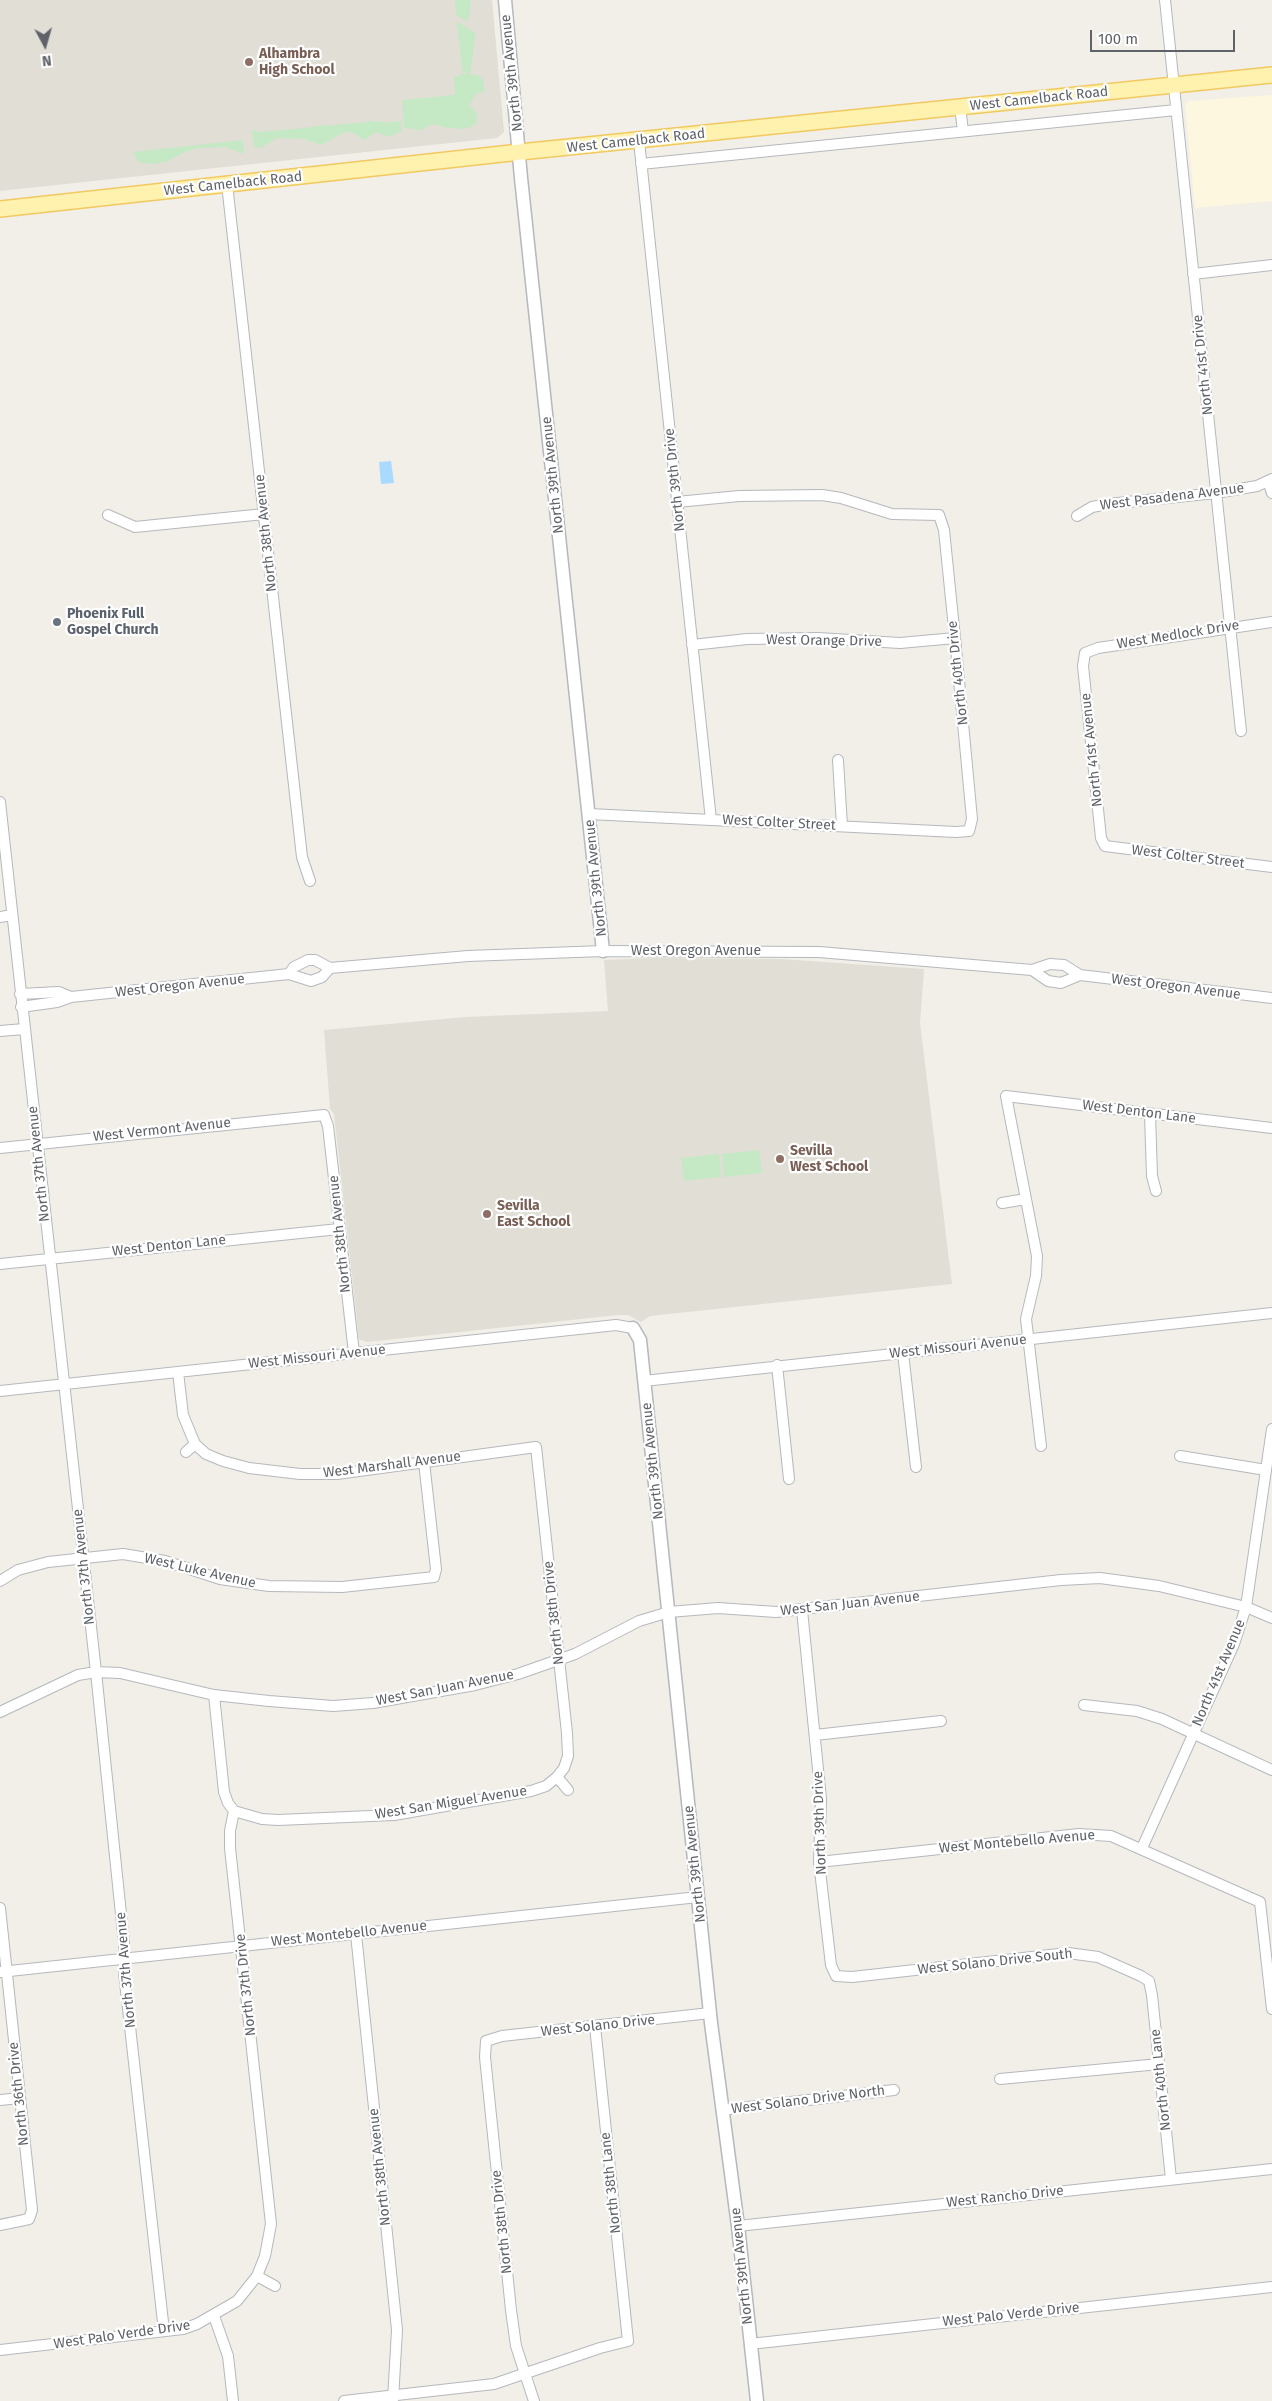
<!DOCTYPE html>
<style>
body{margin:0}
#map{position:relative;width:1272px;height:2401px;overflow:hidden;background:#f1efe8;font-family:"Fira Sans",sans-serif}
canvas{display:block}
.north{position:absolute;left:20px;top:20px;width:50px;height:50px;-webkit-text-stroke:4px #fff;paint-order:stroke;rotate:174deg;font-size:14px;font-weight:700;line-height:20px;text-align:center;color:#5f6368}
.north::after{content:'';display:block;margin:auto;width:18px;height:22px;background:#5f6368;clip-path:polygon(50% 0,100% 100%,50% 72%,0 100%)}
.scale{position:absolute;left:1090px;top:30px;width:145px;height:22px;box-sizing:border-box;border:2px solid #5f6368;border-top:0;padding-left:6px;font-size:15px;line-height:18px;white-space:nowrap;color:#5f6368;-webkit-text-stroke:4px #fff;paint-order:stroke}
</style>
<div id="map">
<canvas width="1272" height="2401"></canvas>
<div class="north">N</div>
<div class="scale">100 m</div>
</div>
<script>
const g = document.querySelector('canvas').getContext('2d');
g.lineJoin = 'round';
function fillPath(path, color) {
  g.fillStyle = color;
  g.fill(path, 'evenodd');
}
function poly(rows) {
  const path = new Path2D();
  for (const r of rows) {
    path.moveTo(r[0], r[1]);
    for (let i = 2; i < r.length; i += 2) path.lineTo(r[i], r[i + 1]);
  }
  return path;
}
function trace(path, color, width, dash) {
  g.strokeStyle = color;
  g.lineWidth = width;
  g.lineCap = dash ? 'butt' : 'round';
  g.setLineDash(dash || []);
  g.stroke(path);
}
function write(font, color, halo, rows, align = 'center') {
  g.font = font + ' "Fira Sans",sans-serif';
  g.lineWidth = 4.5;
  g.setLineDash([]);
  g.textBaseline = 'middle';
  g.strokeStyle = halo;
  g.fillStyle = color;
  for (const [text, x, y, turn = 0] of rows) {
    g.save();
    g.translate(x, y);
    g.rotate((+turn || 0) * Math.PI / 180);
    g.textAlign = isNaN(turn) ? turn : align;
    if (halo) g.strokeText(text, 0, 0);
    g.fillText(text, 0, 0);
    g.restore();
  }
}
const commercial = poly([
 [1272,95,1272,201,1195,208,1185,104,1190,101]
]);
const education = poly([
 [0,0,492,0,504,132,497,138,0,191],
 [655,958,781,959,924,969,920,1023,952,1284,650,1316,641,1322,628,1315,618,1315,367,1342,359,1339,334,1114,330,1109,324,1030,465,1017,608,1011,604,960]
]);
const green = poly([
 [455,0,471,0,468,22,456,15],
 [457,21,476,34,470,74,478,75,483,80,485,92,477,93,469,105,477,114,477,122,473,126,465,129,448,128,433,124,421,130,404,128,402,100,455,95,454,77,460,76,461,73,469,74,462,71],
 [369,119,371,122,382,121,383,123,401,121,402,131,388,137,377,132,364,140,351,132,343,133,321,145,304,139,278,138,260,148,254,147,252,132,255,129,258,132,270,131,272,129,273,131,295,129,296,126,297,129,319,126,321,124,322,126,344,124,346,122,346,124,368,122],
 [243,140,244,154,225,147,198,148,187,151,168,161,153,164,138,162,133,152],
 [759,1150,762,1173,724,1177,722,1154],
 [719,1154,721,1177,684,1181,681,1158]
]);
const water = poly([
 [391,461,394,483,381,484,379,462]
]);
const minor = poly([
 [1165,0,1241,731],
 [960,107,963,131],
 [639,141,711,820],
 [641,164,1176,110],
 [227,184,302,857,310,881],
 [1193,274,1272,265],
 [1268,481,1272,493],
 [108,515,135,527,264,514],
 [1077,516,1092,507,1108,504,1216,493,1257,486,1272,479],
 [1272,622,1098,648,1085,653,1083,666,1101,838,1105,846,1272,867],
 [692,645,747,639,818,638,900,643,955,638],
 [838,760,842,826],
 [0,802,96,1672,124,1943,124,1973,164,2331],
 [589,814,956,832,969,831,972,819,955,638,944,530,939,515,892,514,841,498,822,495,739,496,677,502],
 [0,917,12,915],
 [1032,970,1048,981,1061,983,1080,975],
 [289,974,294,967,308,960,315,960,330,968,468,956,603,951,819,952,1032,970,1050,964,1064,965,1080,975,1272,998],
 [20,994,59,992,71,997],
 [21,1007,57,1002,71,997,289,974,311,981,322,977,330,968],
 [0,1031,24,1029],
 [1150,1114,1152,1176,1156,1191],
 [0,1148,324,1115,328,1126,354,1353],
 [1002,1203,1026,1199],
 [0,1264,339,1229],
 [903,1353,916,1467],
 [777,1365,789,1479],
 [178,1372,183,1415,195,1444,206,1454,223,1461,249,1468,300,1474,337,1474,536,1447,567,1733,568,1756,564,1768,557,1777,546,1786,531,1791,394,1815,278,1820,262,1819,234,1811],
 [644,1381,1272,1313],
 [0,1391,616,1325,633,1328],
 [1041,1446,1026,1319,1036,1276,1037,1256,1006,1096,1272,1128],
 [186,1452,195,1444],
 [1180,1456,1266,1470],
 [0,1581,18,1570,48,1562,123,1554,165,1561,220,1579,269,1586,342,1587,434,1577,436,1569,424,1462],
 [802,1610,821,1799,819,1862,831,1965,836,1976,852,1977,1068,1953,1098,1957,1141,1976,1149,1981,1152,1995,1171,2179],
 [1084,1705,1137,1711,1162,1719,1272,1770],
 [0,1712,78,1675,96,1672,120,1673,214,1695,269,1701,333,1706,373,1703,475,1685,518,1674,575,1654,639,1621,669,1612,718,1608,776,1612,1061,1580,1100,1578,1159,1586,1246,1607,1272,1618],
 [815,1735,941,1721],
 [557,1777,568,1790],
 [1142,1848,1234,1644,1246,1607,1272,1429],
 [819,1862,1079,1834,1111,1836,1260,1902,1272,2009],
 [0,1908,32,2210,29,2219,0,2225],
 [356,1934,397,2330,393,2400],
 [0,1972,698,1897],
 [1000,2079,1159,2064],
 [0,2100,20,2098],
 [722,2110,894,2090],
 [738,2226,1272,2169],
 [257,2276,275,2286],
 [214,2316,228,2356,233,2401],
 [750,2344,1272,2287],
 [0,2350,183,2329,197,2324,237,2301,257,2276,265,2256,271,2224,230,1848,230,1831,234,1811,228,1803,224,1792,214,1695],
 [344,2401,494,2384,600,2348,628,2341,595,2026],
 [534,2401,516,2346,511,2310,485,2057,486,2041,502,2036,710,2013]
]);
const tertiary = poly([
 [505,0,521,178,603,951],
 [633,1328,640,1340,711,2023,738,2226,757,2401]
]);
const primary = poly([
 [0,209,520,152,1272,75]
]);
const markers = [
 [249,62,5,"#8d6e63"],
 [57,622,5,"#6b7280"],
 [780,1159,5,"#8d6e63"],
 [487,1214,5,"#8d6e63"]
];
const educationNames = [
 ["Alhambra",259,54],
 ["High School",259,70],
 ["Sevilla",790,1151],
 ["West School",790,1167],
 ["Sevilla",497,1206],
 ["East School",497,1222]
];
const streetNames = [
 ["North 39th Avenue",512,73,-96],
 ["West Camelback Road",1039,99,-6],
 ["West Camelback Road",636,141,-6],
 ["West Camelback Road",233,184,-6],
 ["North 41st Drive",1203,365,-96],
 ["North 39th Avenue",553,475,-96],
 ["North 39th Drive",675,480,-96],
 ["West Pasadena Avenue",1172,497,-7],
 ["North 38th Avenue",266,533,-96],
 ["West Medlock Drive",1178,635,-9],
 ["West Orange Drive",824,641,1],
 ["North 40th Drive",958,673,-96],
 ["North 41st Avenue",1092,750,-96],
 ["West Colter Street",779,823,3],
 ["West Colter Street",1188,857,7],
 ["North 39th Avenue",596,878,-96],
 ["West Oregon Avenue",696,951],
 ["West Oregon Avenue",180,986,-6],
 ["West Oregon Avenue",1176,987,7],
 ["West Denton Lane",1139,1112,7],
 ["West Vermont Avenue",162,1130,-6],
 ["North 37th Avenue",39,1164,-96],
 ["North 38th Avenue",340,1234,-96],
 ["West Denton Lane",169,1246,-6],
 ["West Missouri Avenue",958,1347,-6],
 ["West Missouri Avenue",317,1357,-6],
 ["North 39th Avenue",653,1461,-96],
 ["West Marshall Avenue",392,1465,-7],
 ["North 37th Avenue",84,1567,-96],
 ["West Luke Avenue",200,1571,13],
 ["West San Juan Avenue",850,1604,-6],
 ["North 38th Drive",554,1613,-96],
 ["North 41st Avenue",1219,1673,-67],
 ["West San Juan Avenue",445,1688,-11],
 ["West San Miguel Avenue",451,1803,-9],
 ["North 39th Drive",820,1823,-92],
 ["West Montebello Avenue",1017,1842,-5],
 ["North 39th Avenue",695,1864,-96],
 ["West Montebello Avenue",349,1934,-6],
 ["West Solano Drive South",995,1962,-6],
 ["North 37th Avenue",126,1970,-95],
 ["North 37th Drive",246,1985,-96],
 ["West Solano Drive",598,2026,-6],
 ["North 40th Lane",1161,2080,-96],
 ["North 36th Drive",19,2094,-96],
 ["West Solano Drive North",808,2100,-7],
 ["North 38th Avenue",380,2167,-96],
 ["North 38th Lane",611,2183,-96],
 ["West Rancho Drive",1005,2197,-6],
 ["North 38th Drive",502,2222,-96],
 ["North 39th Avenue",742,2266,-96],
 ["West Palo Verde Drive",1011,2315,-6],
 ["West Palo Verde Drive",122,2335,-8]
];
const worshipNames = [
 ["Phoenix Full",67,614],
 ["Gospel Church",67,630]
];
fillPath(commercial, '#fef7e0');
fillPath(education, '#e1ded6');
fillPath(green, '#c5e8c5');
fillPath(water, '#aadaff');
trace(minor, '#b5b8bc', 12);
trace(tertiary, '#b5b8bc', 15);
trace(primary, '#f2c960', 18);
trace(minor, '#fff', 10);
trace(tertiary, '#fff', 12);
trace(primary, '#fff2af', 15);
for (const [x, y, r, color] of markers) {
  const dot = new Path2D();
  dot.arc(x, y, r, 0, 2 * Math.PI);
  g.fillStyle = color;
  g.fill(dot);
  trace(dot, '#fff', 2);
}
write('bold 14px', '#785e54', '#fff', educationNames, 'left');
write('14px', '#5f6368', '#fff', streetNames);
write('bold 14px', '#5b616d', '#fff', worshipNames, 'left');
</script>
